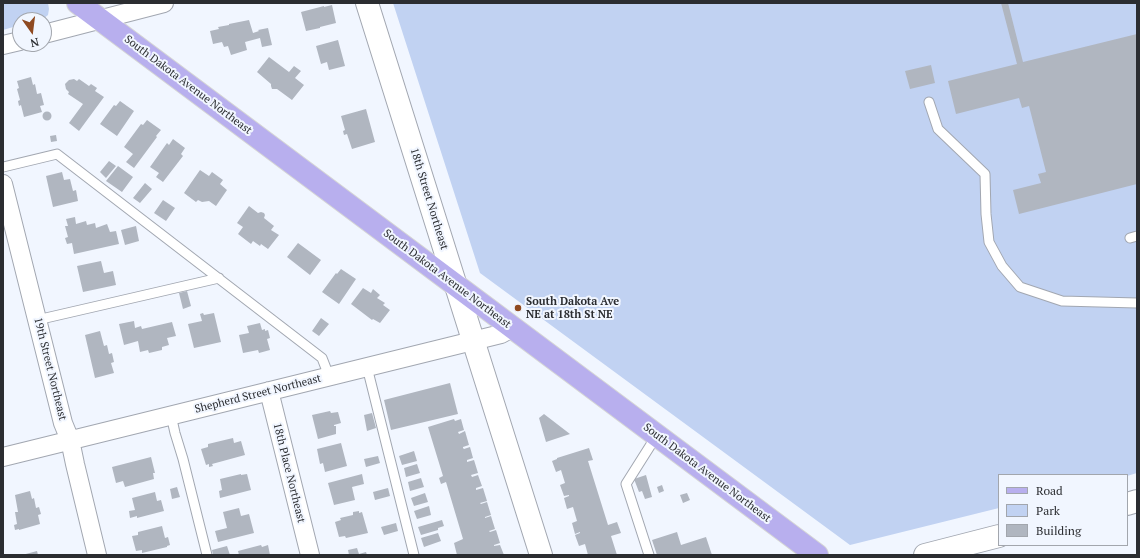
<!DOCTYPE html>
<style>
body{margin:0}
#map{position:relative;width:1140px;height:558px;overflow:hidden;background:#f1f6ff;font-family:"PT Serif",serif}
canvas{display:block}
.frame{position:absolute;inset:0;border:4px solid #2b2d31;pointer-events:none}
.legend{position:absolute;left:998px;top:474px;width:130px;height:72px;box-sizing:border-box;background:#f1f6ff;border:1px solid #a2a6ad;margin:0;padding:5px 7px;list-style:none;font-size:12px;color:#2b2d31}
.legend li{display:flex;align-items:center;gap:8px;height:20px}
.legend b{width:20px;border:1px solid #a2a6ad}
.north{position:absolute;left:12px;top:12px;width:40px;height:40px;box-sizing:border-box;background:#f1f6ff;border:1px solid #a2a6ad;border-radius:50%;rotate:166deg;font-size:11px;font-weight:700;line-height:16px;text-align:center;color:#2b2d31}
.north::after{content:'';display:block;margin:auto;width:14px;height:18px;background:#8f4a21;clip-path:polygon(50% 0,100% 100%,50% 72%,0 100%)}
</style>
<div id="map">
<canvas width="1140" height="558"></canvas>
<div class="frame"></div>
<ul class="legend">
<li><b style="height:5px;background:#b8afee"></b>Road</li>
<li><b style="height:11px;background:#c1d2f2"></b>Park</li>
<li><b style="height:11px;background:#b0b6c0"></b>Building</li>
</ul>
<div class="north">N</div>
</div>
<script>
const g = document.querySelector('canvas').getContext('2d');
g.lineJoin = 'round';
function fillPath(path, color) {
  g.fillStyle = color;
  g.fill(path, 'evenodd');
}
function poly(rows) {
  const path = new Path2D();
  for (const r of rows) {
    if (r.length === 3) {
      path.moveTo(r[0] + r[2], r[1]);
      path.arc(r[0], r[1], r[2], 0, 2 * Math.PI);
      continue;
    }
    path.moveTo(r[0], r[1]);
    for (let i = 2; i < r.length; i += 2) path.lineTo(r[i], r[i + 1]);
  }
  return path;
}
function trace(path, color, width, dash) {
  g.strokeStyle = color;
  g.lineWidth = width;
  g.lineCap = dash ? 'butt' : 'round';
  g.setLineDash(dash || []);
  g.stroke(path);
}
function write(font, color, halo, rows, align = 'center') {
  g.font = font + ' "PT Serif",serif';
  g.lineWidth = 4;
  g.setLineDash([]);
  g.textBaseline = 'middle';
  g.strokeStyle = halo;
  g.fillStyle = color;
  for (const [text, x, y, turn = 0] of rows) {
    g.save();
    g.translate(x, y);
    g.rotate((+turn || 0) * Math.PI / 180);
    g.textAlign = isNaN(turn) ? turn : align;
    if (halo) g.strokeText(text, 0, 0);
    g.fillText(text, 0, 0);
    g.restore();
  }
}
const green = poly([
 [3,3,48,3,49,9,48,15,43,19,20,20,20,25,3,30],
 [393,3,1137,3,1137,473,1127,476,999,475,999,508,850,545,480,273]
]);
const building = poly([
 [1001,3,1008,3,1023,62,1137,34,1137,184,1019,214,1013,190,1041,183,1038,174,1046,172,1029,106,1022,108,1019,98,956,114,948,81,1017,64],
 [332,5,336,23,320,27,320,28,306,31,301,12,324,6,324,7],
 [249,20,253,33,259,31,258,30,268,28,272,45,262,47,260,38,245,42,247,50,231,55,228,46,224,47,222,42,213,44,210,31,219,29,218,27,229,25,229,24],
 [338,40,345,66,329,70,327,62,321,64,316,46],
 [269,57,289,72,294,66,301,71,295,78,304,85,292,100,277,89,272,89,271,86,271,84,257,72],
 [931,65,935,83,910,89,905,71],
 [31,77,33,85,35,84,37,94,41,93,44,105,40,106,42,112,24,117,21,105,19,106,18,101,20,100,17,89,19,88,17,81],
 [74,79,77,81,79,79,89,86,91,84,97,88,95,91,104,97,79,131,69,123,83,104,68,94,69,92,66,89,65,84,69,80],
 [120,101,134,111,117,136,100,124,114,105,116,106],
 [366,109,375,142,352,149,347,134,344,135,343,131,345,130,341,116],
 [47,116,4.5],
 [147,120,161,130,156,136,157,137,134,168,126,162,133,154,124,147,141,124,143,125],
 [56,135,57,141,51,142,50,136],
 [173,139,185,148,181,154,183,156,163,182,156,177,159,173,150,167,167,143,169,145],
 [109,161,116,166,106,178,100,172],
 [118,166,133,177,122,192,106,181],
 [200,170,209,176,212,172,223,180,220,184,227,190,216,206,209,201,202,202,198,200,196,202,184,193],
 [62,172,64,180,70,179,73,191,76,190,78,201,53,207,46,176],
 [145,183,152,189,140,203,133,198],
 [163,200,175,208,166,221,154,213],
 [249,206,258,213,261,212,264,213,265,215,264,218,274,226,271,230,279,235,268,249,261,244,260,246,253,241,251,244,238,234,243,227,237,223],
 [75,217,76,224,86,221,87,225,95,223,96,228,107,224,110,232,116,231,119,244,74,254,72,243,67,244,65,238,68,237,65,226,68,226,66,219],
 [136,226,139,241,125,245,121,230],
 [298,243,321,260,310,275,287,257],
 [101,261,104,273,113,271,116,285,83,292,77,266],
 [341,269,356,279,339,304,322,292,336,273,337,274],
 [363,288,371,293,373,289,380,295,377,298,385,303,383,305,390,310,380,323,373,319,372,320,351,304],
 [187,291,191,306,183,309,179,293],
 [203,313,204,315,214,313,221,342,194,348,188,324,202,321,200,314],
 [321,318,329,324,319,336,312,331],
 [134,321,135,328,141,326,142,329,172,322,176,336,167,338,169,345,162,347,162,350,149,353,148,350,140,352,138,341,124,345,119,324],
 [260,323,262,330,265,329,265,331,268,330,270,338,267,339,270,350,259,353,258,350,243,353,239,335,249,333,247,326],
 [100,331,104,346,107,345,109,354,112,353,114,362,111,363,114,373,95,378,85,335],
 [450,383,458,414,391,430,384,400],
 [330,411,331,413,338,412,341,423,334,425,334,426,336,426,336,434,318,439,312,415],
 [372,413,376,428,367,431,364,415],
 [544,414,570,434,546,442,539,418],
 [454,419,455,421,461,419,464,430,458,432,459,434,465,431,469,445,463,447,463,448,464,449,470,447,473,458,467,460,467,462,474,460,478,473,471,475,472,477,478,475,482,486,476,488,476,490,483,488,487,501,480,503,481,504,487,502,491,515,485,517,485,518,491,516,495,529,489,531,490,532,496,530,500,543,494,545,494,546,500,545,504,555,469,555,468,554,464,555,457,555,454,543,463,539,446,482,441,484,439,478,443,476,428,427],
 [233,438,234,443,241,441,245,455,212,464,213,466,209,467,209,464,206,465,201,449,208,447,208,444],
 [341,443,347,466,325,472,323,463,320,464,317,449],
 [589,448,593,460,588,461,608,525,617,522,621,533,611,536,617,555,588,555,585,544,579,546,575,535,580,533,580,532,575,534,572,523,577,521,573,507,567,509,564,498,569,496,569,495,564,496,560,485,565,483,561,470,556,472,552,461,557,459,557,458],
 [414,451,417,461,402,465,399,456],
 [378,456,380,463,366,467,364,459],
 [151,457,155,473,153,473,154,479,125,487,123,481,116,483,112,467],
 [417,464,420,473,406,477,404,468],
 [241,474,241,475,247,474,251,490,220,498,219,491,222,490,220,479],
 [362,474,364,484,352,487,355,500,334,505,328,483],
 [646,475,652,497,645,499,642,491,639,492,634,479],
 [421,478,424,487,410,491,408,482],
 [662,485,664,491,659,493,657,487],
 [177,487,180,497,172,499,170,489],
 [388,488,390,496,375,500,373,492],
 [30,491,32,499,34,498,36,508,39,507,41,514,38,515,40,524,19,530,19,529,15,530,14,525,17,524,15,512,18,512,15,495],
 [155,492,157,501,161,500,164,511,137,518,137,516,130,518,129,511,135,510,132,498],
 [425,493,428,502,414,506,411,498],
 [687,493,690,500,683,503,680,495],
 [429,506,431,515,417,519,414,511],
 [239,508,241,516,249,514,254,533,218,542,215,531,227,528,223,512],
 [359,511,359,513,362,512,368,533,346,538,345,536,339,537,335,522,341,520,340,518,353,515,353,512],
 [442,520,444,526,438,528,438,530,421,535,418,527],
 [396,523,398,531,384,535,381,527],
 [162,526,165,538,168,537,170,545,167,546,167,547,142,553,142,550,136,551,132,536,138,535,138,532],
 [677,532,681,545,706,537,712,555,657,555,652,540],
 [438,533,441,541,424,547,421,538],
 [261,545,262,547,268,545,270,555,239,555,238,551],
 [227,546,230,555,213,555,212,550],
 [357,548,359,554,366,552,367,555,349,555,348,550],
 [37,551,38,555,22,555]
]);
const service = poly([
 [929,102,938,129,985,174,986,214,989,242,1002,266,1020,287,1062,301,1137,303],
 [3,167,57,154,322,358,329,376],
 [1130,238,1137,236],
 [37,320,219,278],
 [367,367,414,555],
 [171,415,175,433,183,459,207,555],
 [649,555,626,484,657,435]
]);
const minor = poly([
 [44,34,164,3],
 [3,45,20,41],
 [3,184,63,423,70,440,75,464,97,555],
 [269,391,310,555],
 [3,457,501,334,512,328]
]);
const tertiary = poly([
 [456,286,541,555],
 [1127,504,1137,501],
 [925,555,999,536]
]);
const secondary = poly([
 [367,3,456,286]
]);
const primary = poly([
 [78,3,817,555]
]);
const markers = [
 [518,308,4,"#8f4a21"]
];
const streetNames = [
 ["South Dakota Avenue Northeast",188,85,37],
 ["18th Street Northeast",429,199,73],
 ["South Dakota Avenue Northeast",447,279,37],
 ["19th Street Northeast",50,369,76],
 ["Shepherd Street Northeast",258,394,-14],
 ["18th Place Northeast",289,473,76],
 ["South Dakota Avenue Northeast",707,473,37]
];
const poiNames = [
 ["South Dakota Ave",526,302],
 ["NE at 18th St NE",526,315]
];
fillPath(green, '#c1d2f2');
fillPath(building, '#b0b6c0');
trace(service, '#a2a7b1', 11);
trace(minor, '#a2a7b1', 20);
trace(tertiary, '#a2a7b1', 24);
trace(secondary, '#a2a7b1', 24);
trace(primary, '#d5d5d6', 24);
trace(service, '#fff', 9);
trace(minor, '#fff', 18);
trace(tertiary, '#fff', 22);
trace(secondary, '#fff', 22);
trace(primary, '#b8afee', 22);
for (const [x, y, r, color] of markers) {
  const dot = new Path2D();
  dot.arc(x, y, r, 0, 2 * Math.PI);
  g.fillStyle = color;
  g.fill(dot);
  trace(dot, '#f1f6ff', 1.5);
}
write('11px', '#2b2d31', '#f1f6ff', streetNames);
write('bold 11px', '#2b2d31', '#f1f6ff', poiNames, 'left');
</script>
